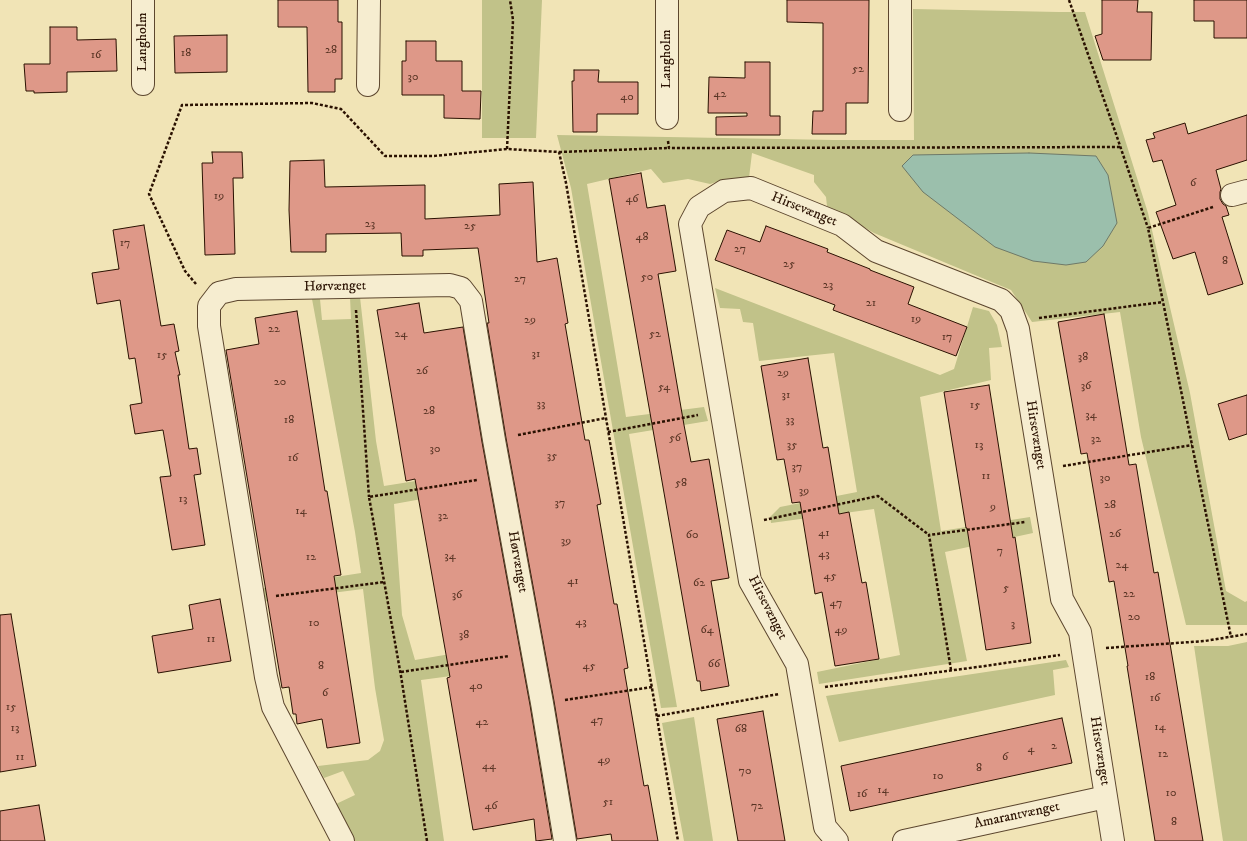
<!DOCTYPE html>
<meta charset="utf-8">
<style>
body{margin:0}
canvas{display:block;background:#f1e4b6}
</style>
<canvas width="1247" height="841"></canvas>
<script>
const g = document.querySelector('canvas').getContext('2d');
g.lineJoin = 'round';
function fillPath(path, color) {
  g.fillStyle = color;
  g.fill(path, 'evenodd');
}
function poly(rows) {
  const path = new Path2D();
  for (const r of rows) {
    path.moveTo(r[0], r[1]);
    for (let i = 2; i < r.length; i += 2) path.lineTo(r[i], r[i + 1]);
  }
  return path;
}
function trace(path, color, width, dash) {
  g.strokeStyle = color;
  g.lineWidth = width;
  g.lineCap = dash ? 'butt' : 'round';
  g.setLineDash(dash || []);
  g.stroke(path);
}
function write(font, color, halo, rows, align = 'center') {
  g.font = font + ' "IM FELL DW Pica",serif';
  g.lineWidth = 3.5;
  g.setLineDash([]);
  g.textBaseline = 'middle';
  g.strokeStyle = halo;
  g.fillStyle = color;
  for (const [text, x, y, turn = 0] of rows) {
    g.save();
    g.translate(x, y);
    g.rotate((+turn || 0) * Math.PI / 180);
    g.textAlign = isNaN(turn) ? turn : align;
    if (halo) g.strokeText(text, 0, 0);
    g.fillText(text, 0, 0);
    g.restore();
  }
}
const green = poly([
 [482,0,542,0,536,138,482,138],
 [913,9,1059,12,1085,12,1148,213,1190,393,1226,591,1245,602,1247,601,1247,625,1186,625,1141,437,1120,312,1032,322,1011,290,874,233,827,206,826,197,814,182,814,175,752,153,749,178,726,179,710,184,688,179,663,183,651,169,587,184,626,417,704,407,708,421,629,434,677,707,661,708,571,188,557,135,834,140,914,140],
 [715,288,940,375,954,369,973,307,989,311,997,325,1002,347,989,348,991,380,920,397,941,531,1030,517,1033,533,945,552,967,661,819,684,817,672,900,655,874,509,771,523,770,517,780,507,857,492,834,353,759,361,753,323,743,322,740,309,720,308],
 [350,297,360,297,376,441,384,486,485,470,489,487,394,504,402,615,415,660,515,643,519,667,421,680,444,841,354,841,336,804,355,795,343,771,324,778,318,766,368,760,380,751,384,740,375,688,363,589,261,602,258,589,361,573,355,532,312,299,320,299,322,320,351,319],
 [1247,642,1247,841,1223,841,1194,646,1228,646],
 [1066,660,1069,667,1053,670,1055,695,839,742,826,696],
 [694,717,713,841,684,841,662,723]
]);
const water = poly([
 [1029,153,1096,156,1108,175,1117,223,1103,246,1086,262,1066,265,1033,261,995,247,923,192,902,166,913,155,1029,153]
]);
const building = poly([
 [278,0,338,0,338,22,342,22,342,79,335,79,335,92,308,92,307,27,278,27,278,0],
 [787,0,869,0,868,103,846,103,846,134,812,134,813,111,823,111,823,23,787,22,787,0],
 [1102,0,1138,0,1137,12,1152,12,1151,60,1103,60,1095,36,1102,34,1102,0],
 [1194,0,1247,0,1247,38,1214,38,1214,21,1194,21,1194,0],
 [50,27,77,27,77,40,116,39,117,71,67,72,67,92,34,93,34,91,26,91,24,64,50,64,50,27],
 [227,35,227,72,175,73,174,36,227,35],
 [406,41,436,41,436,61,462,61,462,91,481,91,480,119,444,118,444,95,402,95,402,61,406,61,406,41],
 [745,62,770,62,770,116,780,116,780,135,716,135,716,117,747,116,747,113,708,113,709,77,745,78,745,62],
 [574,70,599,70,598,82,638,82,638,114,597,114,597,132,573,132,572,81,574,81,574,70],
 [1247,115,1247,160,1216,170,1221,189,1220,192,1220,199,1223,204,1226,206,1229,215,1222,217,1243,284,1208,295,1195,252,1173,259,1156,212,1176,205,1162,160,1153,162,1146,140,1155,138,1153,133,1185,123,1188,134,1247,115],
 [212,152,242,152,243,178,233,178,235,254,205,255,202,163,213,163,212,152],
 [324,160,325,187,425,185,425,219,500,215,499,184,533,182,537,262,557,258,568,323,565,324,585,440,589,440,601,504,597,505,614,604,617,604,628,668,624,669,644,786,648,785,658,841,612,841,611,834,577,839,554,701,506,438,487,323,489,323,478,248,423,250,423,256,402,256,401,233,326,234,326,252,291,252,289,210,290,161,324,160],
 [641,173,647,208,665,205,676,271,658,274,684,425,691,462,709,459,729,578,711,581,729,686,701,691,700,681,697,681,609,179,641,173],
 [144,225,161,326,174,324,179,351,175,352,180,375,178,375,189,449,197,448,201,474,194,475,205,545,172,550,160,477,171,476,163,430,135,434,130,405,142,403,135,358,129,359,120,300,97,304,92,273,119,269,113,230,144,225],
 [766,226,828,249,827,252,870,269,870,270,914,287,908,304,967,327,956,356,833,310,835,305,715,260,727,230,760,242,766,226],
 [419,303,424,333,463,327,482,442,530,705,552,839,536,841,534,819,473,830,447,678,450,677,415,479,406,481,377,310,419,303],
 [297,311,325,491,327,491,341,575,334,576,360,743,327,748,322,719,297,724,296,714,293,714,289,687,282,688,226,350,259,344,255,318,297,311],
 [1104,314,1129,465,1136,464,1154,573,1158,572,1203,841,1155,841,1127,666,1128,666,1114,581,1109,582,1087,453,1081,454,1058,322,1104,314],
 [808,358,823,448,828,447,839,514,849,512,862,583,866,582,879,659,835,666,822,592,815,594,800,502,792,503,784,459,777,460,761,366,808,358],
 [989,385,1013,538,1015,537,1031,643,986,650,967,528,966,528,944,392,989,385],
 [1247,395,1247,434,1229,440,1218,404,1247,395],
 [220,599,231,661,158,673,152,636,193,629,189,605,220,599],
 [11,614,36,766,0,772,0,615,11,614],
 [763,711,785,841,738,841,717,719,763,711],
 [1062,718,1072,763,850,811,841,766,1062,718],
 [39,805,45,841,0,841,0,811,39,805]
]);
const path = poly([
 [1069,0,1116,134,1148,228],
 [668,141,669,148,1121,147],
 [507,149,513,20,510,0],
 [559,152,669,148],
 [1213,207,1148,228,1231,637],
 [196,284,185,271,149,194,182,105,312,103,341,109,385,156,433,156,507,149,559,152,566,183,678,841],
 [356,310,369,497],
 [1039,318,1163,302],
 [608,432,698,415],
 [518,435,606,418],
 [1063,466,1192,445],
 [764,520,878,496,929,535],
 [276,596,384,582],
 [1106,648,1205,641,1247,634],
 [951,670,929,535,1025,522],
 [401,672,509,656],
 [825,687,985,666,1060,655],
 [565,700,652,687],
 [657,716,779,694],
 [427,841,401,676,369,497,477,480]
]);
const street = poly([
 [143,84,143,0],
 [368,85,369,0],
 [900,110,900,0],
 [667,118,667,0],
 [1232,195,1247,191],
 [343,841,273,707,266,677,209,326,209,306,219,293,236,289,450,285,461,288,471,301,494,440,542,703,565,841],
 [837,841,825,827,797,664,750,581,690,224,699,207,724,191,751,188,842,225,876,251,1001,300,1011,310,1018,329,1062,599,1080,632,1113,841],
 [904,841,1106,797]
]);
const numberNames = [
 ["28",331,51],
 ["18",186,54],
 ["16",96,56],
 ["52",858,70],
 ["30",413,78],
 ["42",720,95],
 ["40",627,98],
 ["6",1193,184],
 ["19",219,197],
 ["46",632,200],
 ["23",370,225],
 ["25",470,227],
 ["48",642,238],
 ["17",125,244],
 ["27",740,250],
 ["8",1225,262],
 ["25",789,265],
 ["50",647,278],
 ["27",520,280],
 ["23",828,286],
 ["21",871,304],
 ["19",916,320],
 ["29",530,321],
 ["22",274,330],
 ["24",401,335],
 ["52",655,335],
 ["17",947,338],
 ["31",536,355],
 ["15",162,356],
 ["38",1083,358],
 ["26",422,372],
 ["29",783,374],
 ["20",280,383],
 ["36",1086,387],
 ["54",664,388],
 ["31",786,396],
 ["33",541,405],
 ["15",975,406],
 ["28",429,412],
 ["34",1091,416],
 ["18",289,421],
 ["33",790,421],
 ["56",675,439],
 ["32",1096,440],
 ["35",792,446],
 ["13",979,446],
 ["30",435,450],
 ["35",552,457],
 ["16",293,459],
 ["37",797,468],
 ["11",986,477],
 ["30",1105,479],
 ["58",681,484],
 ["39",804,492],
 ["13",183,500],
 ["37",560,504],
 ["28",1110,506],
 ["9",993,508],
 ["14",301,512],
 ["32",443,517],
 ["41",824,534],
 ["26",1115,535],
 ["60",692,536],
 ["39",566,542],
 ["7",1000,552],
 ["43",824,555],
 ["34",450,557],
 ["12",311,558],
 ["24",1122,566],
 ["45",830,577],
 ["41",573,582],
 ["62",699,584],
 ["5",1006,589],
 ["22",1129,595],
 ["36",457,596],
 ["47",836,604],
 ["20",1134,618],
 ["43",581,623],
 ["10",314,624],
 ["3",1013,625],
 ["64",707,631],
 ["49",841,631],
 ["38",464,636],
 ["11",211,640],
 ["66",714,665],
 ["8",321,667],
 ["45",589,667],
 ["18",1150,678],
 ["40",476,687],
 ["6",325,694],
 ["16",1155,699],
 ["15",11,708],
 ["47",597,721],
 ["42",482,723],
 ["14",1160,728],
 ["13",15,729],
 ["68",741,730],
 ["2",1054,747],
 ["4",1031,750],
 ["12",1163,755],
 ["11",20,758],
 ["6",1005,758],
 ["49",604,761],
 ["44",489,767],
 ["8",979,769],
 ["70",745,772],
 ["10",938,777],
 ["14",883,791],
 ["10",1171,794],
 ["16",862,795],
 ["51",608,803],
 ["46",491,807],
 ["72",757,807],
 ["8",1174,823]
];
const streetNames = [
 ["Langholm",143,42,-90],
 ["Langholm",667,59,-90],
 ["Hirsevænget",804,210,22],
 ["Hørvænget",335,287,-1],
 ["Hirsevænget",1035,435,81],
 ["Hørvænget",517,562,80],
 ["Hirsevænget",767,608,63],
 ["Hirsevænget",1099,751,81],
 ["Amarantvænget",1017,816,-12]
];
fillPath(green, '#c1c289');
fillPath(water, '#9bbfac');
trace(water, '#6e7968', 1);
fillPath(building, '#de9888');
trace(building, '#2a1101', 1);
trace(street, '#5c462e', 24);
trace(path, '#2a1101', 2.5, [3, 2]);
trace(street, '#f6edd0', 22);
write('12px', '#573323', null, numberNames);
write('14px', '#2a1101', '#f6edd0', streetNames);
</script>
